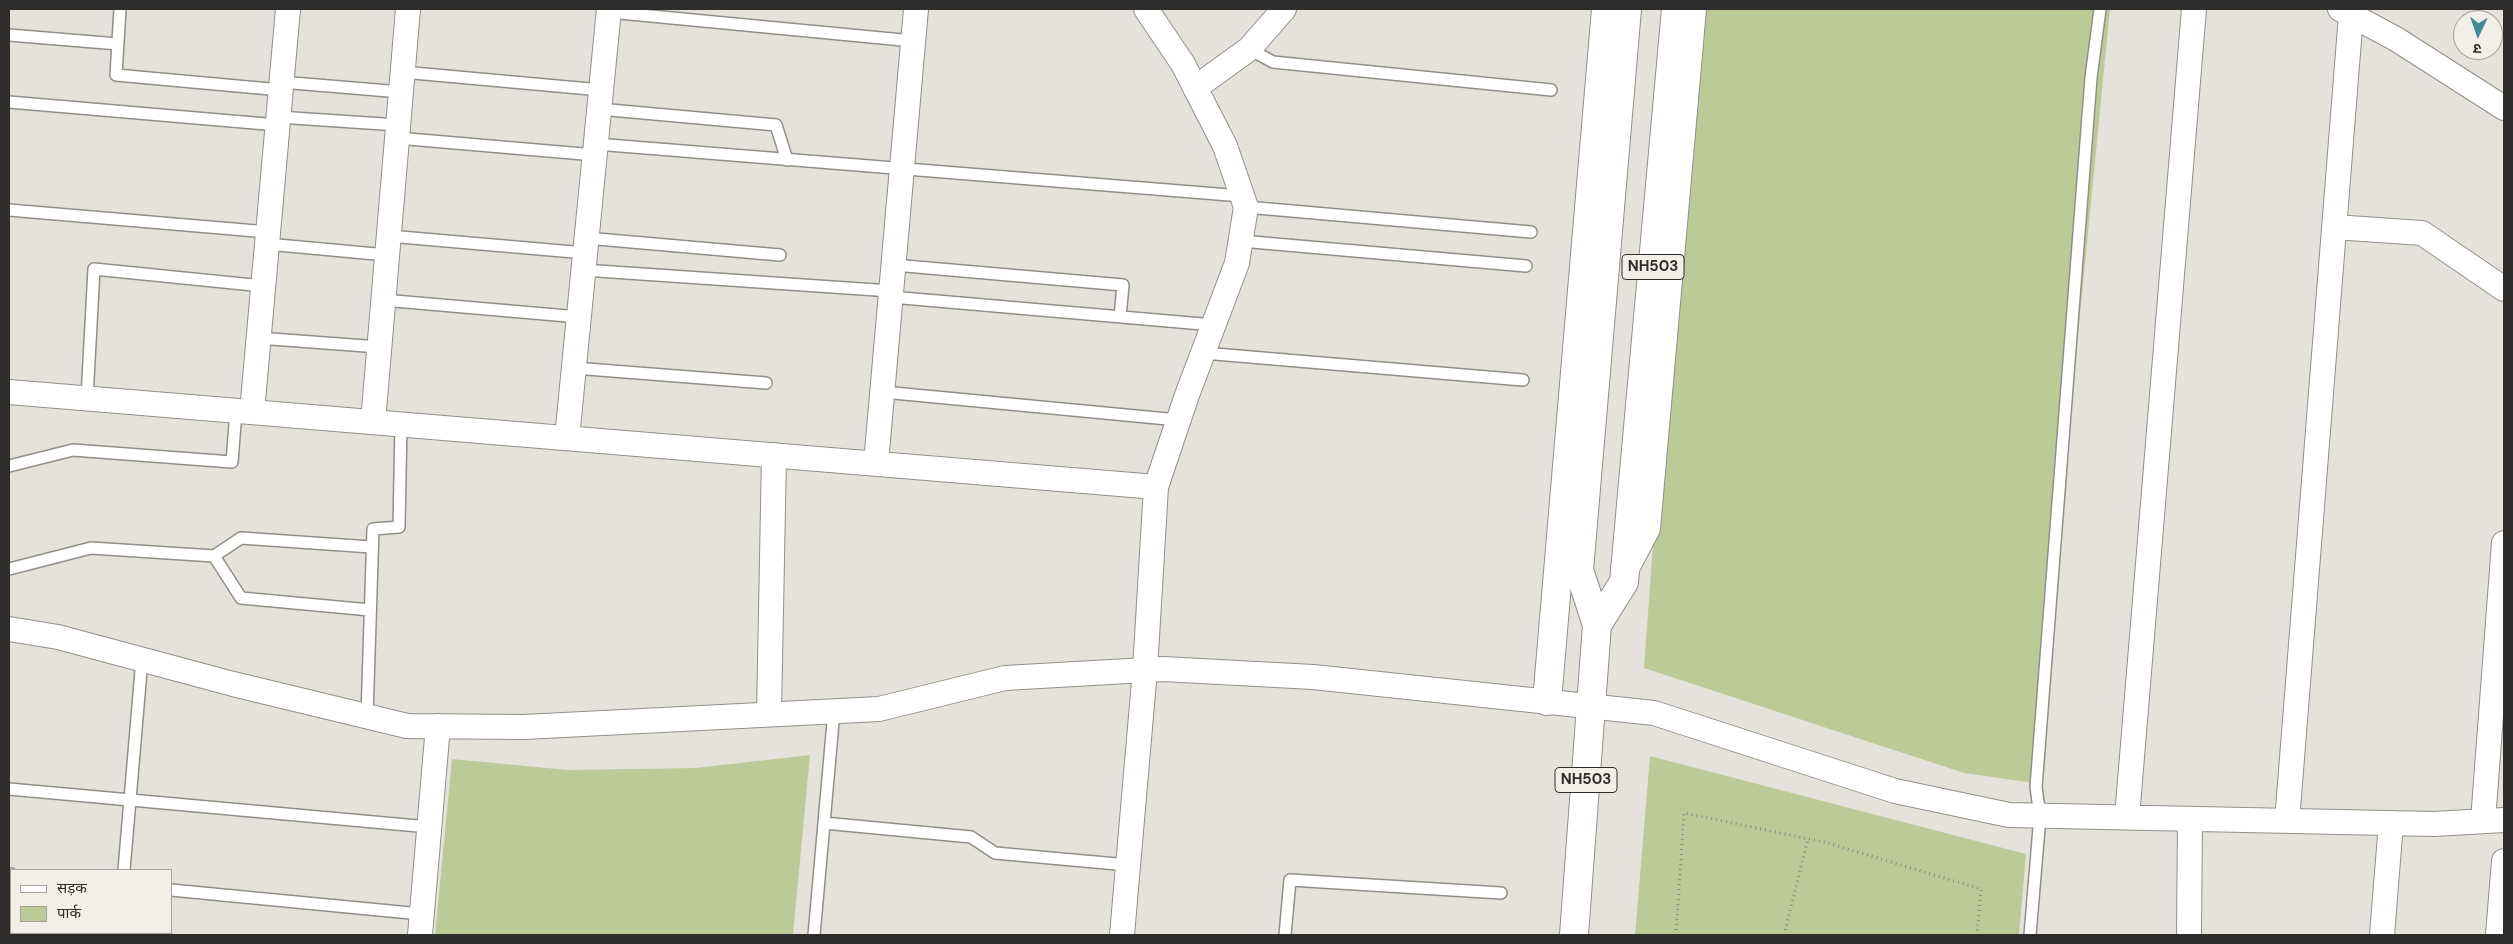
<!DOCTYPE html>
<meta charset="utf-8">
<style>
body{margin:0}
#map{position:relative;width:2513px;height:944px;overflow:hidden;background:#e5e2dc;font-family:"DM Sans","Noto Sans Devanagari",sans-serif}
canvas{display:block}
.frame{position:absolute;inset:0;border:10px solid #2f2d2b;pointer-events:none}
.legend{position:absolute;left:10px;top:869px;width:162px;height:65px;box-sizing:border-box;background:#f2efe9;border:1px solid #a4a19d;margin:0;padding:6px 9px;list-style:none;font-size:15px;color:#2f2d2b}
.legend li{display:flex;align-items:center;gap:10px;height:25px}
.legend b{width:25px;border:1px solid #a4a19d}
.north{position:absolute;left:2453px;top:10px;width:50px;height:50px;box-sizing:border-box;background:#f2efe9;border:1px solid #a4a19d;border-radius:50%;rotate:183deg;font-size:14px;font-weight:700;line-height:20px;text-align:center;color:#2f2d2b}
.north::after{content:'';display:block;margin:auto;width:18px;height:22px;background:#438895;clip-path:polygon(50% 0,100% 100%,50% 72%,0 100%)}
</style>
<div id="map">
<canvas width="2513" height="944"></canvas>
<div class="frame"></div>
<ul class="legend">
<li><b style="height:6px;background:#fff"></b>सड़क</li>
<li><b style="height:14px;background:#bcca98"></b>पार्क</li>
</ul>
<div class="north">उ</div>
</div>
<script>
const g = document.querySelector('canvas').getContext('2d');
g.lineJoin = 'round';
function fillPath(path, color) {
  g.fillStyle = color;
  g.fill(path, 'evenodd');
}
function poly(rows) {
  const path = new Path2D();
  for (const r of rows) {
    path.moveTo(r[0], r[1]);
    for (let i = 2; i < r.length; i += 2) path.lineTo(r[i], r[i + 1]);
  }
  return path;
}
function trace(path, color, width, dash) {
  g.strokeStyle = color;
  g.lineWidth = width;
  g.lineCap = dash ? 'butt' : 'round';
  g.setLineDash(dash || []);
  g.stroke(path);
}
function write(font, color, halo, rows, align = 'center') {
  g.font = font + ' "DM Sans",sans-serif';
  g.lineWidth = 4;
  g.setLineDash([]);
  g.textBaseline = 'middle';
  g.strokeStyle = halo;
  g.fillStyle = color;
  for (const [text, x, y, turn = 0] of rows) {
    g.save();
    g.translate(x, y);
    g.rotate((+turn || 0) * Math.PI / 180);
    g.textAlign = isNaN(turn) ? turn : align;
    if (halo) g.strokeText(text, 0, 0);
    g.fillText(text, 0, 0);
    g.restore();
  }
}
const green = poly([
 [1692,9,2110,9,2034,783,1964,773,1644,668],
 [810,755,793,935,435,935,452,759,568,770,696,768],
 [1650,756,2026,854,2019,935,1635,935]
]);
const path = poly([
 [1676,935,1684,813,1824,842,1981,889,1977,935],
 [1784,935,1808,839]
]);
const lane = poly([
 [120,9,116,75,281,90],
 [609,12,913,41],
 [9,35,118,44],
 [1249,49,1273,62,1551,90],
 [402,72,601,90],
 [281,82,401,92],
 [9,102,278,125],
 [599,109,776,125,787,160],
 [278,117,398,125],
 [397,138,595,155],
 [596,144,1242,196],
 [1246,207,1531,232],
 [9,210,268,232],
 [389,236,585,253],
 [586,238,780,255],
 [1241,241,1526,266],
 [267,244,387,255],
 [894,265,1123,285,1120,317],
 [583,270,891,291],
 [891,297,1214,325],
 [383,300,579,317],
 [258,338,379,347],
 [1203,353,1523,380],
 [574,368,766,383],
 [883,392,1178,420],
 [87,398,94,269,263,286],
 [9,466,73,450,232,462,236,411],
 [214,556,241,598,370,610],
 [9,569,91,548,214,556,241,538,371,547],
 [367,716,373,529,399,527,401,424],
 [9,789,429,827],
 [824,823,971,837,995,853,1128,865],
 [124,870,142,659],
 [9,874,11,874],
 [171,890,421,914],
 [118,935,118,933],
 [814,935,834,711],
 [1285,935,1290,880,1501,893],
 [2030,935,2040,816,2036,787,2091,78,2100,9]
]);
const street = poly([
 [2340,9,2396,39,2504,108],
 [1195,88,1249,49,1284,9],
 [2334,227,2422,233,2504,289],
 [9,392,1156,487],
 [252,412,288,9],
 [373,422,408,9],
 [567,438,609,9],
 [876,463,916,9],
 [9,629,58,637,233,684,407,726,524,727,879,709,1005,678,1163,669,1313,677,1654,713,1895,791,2009,815,2434,824,2504,820],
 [769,714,774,455],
 [2127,817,2194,9],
 [2287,821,2351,15],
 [2483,821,2504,543],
 [420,935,438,726],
 [1122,935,1145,670,1156,487,1187,395,1237,263,1246,207,1225,146,1183,64,1146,9],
 [2189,935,2190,819],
 [2382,935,2391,823],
 [2498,935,2504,861]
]);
const secondary = poly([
 [1625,568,1646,528,1692,9],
 [1547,701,1606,9]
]);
const highway = poly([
 [1597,625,1624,582,1676,9],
 [1574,935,1597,625,1579,570,1627,9]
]);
const shields = [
 [1653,267,62],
 [1586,780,62]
];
const shieldNames = [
 ["NH503",1653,267],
 ["NH503",1586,780]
];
fillPath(green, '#bcca98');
trace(lane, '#928f89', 14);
trace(street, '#928f89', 26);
trace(secondary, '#928f89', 30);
trace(highway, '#928f89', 30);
trace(path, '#8d8a86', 3, [1, 4]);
trace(lane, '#fff', 11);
trace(street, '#fff', 24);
trace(secondary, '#fff', 28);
trace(highway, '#fff', 28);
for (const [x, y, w] of shields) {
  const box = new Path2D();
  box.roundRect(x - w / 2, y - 12.5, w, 25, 4);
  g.fillStyle = '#f2efe9';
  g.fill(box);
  trace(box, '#2f2d2b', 1);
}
write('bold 15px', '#2f2d2b', null, shieldNames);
</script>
